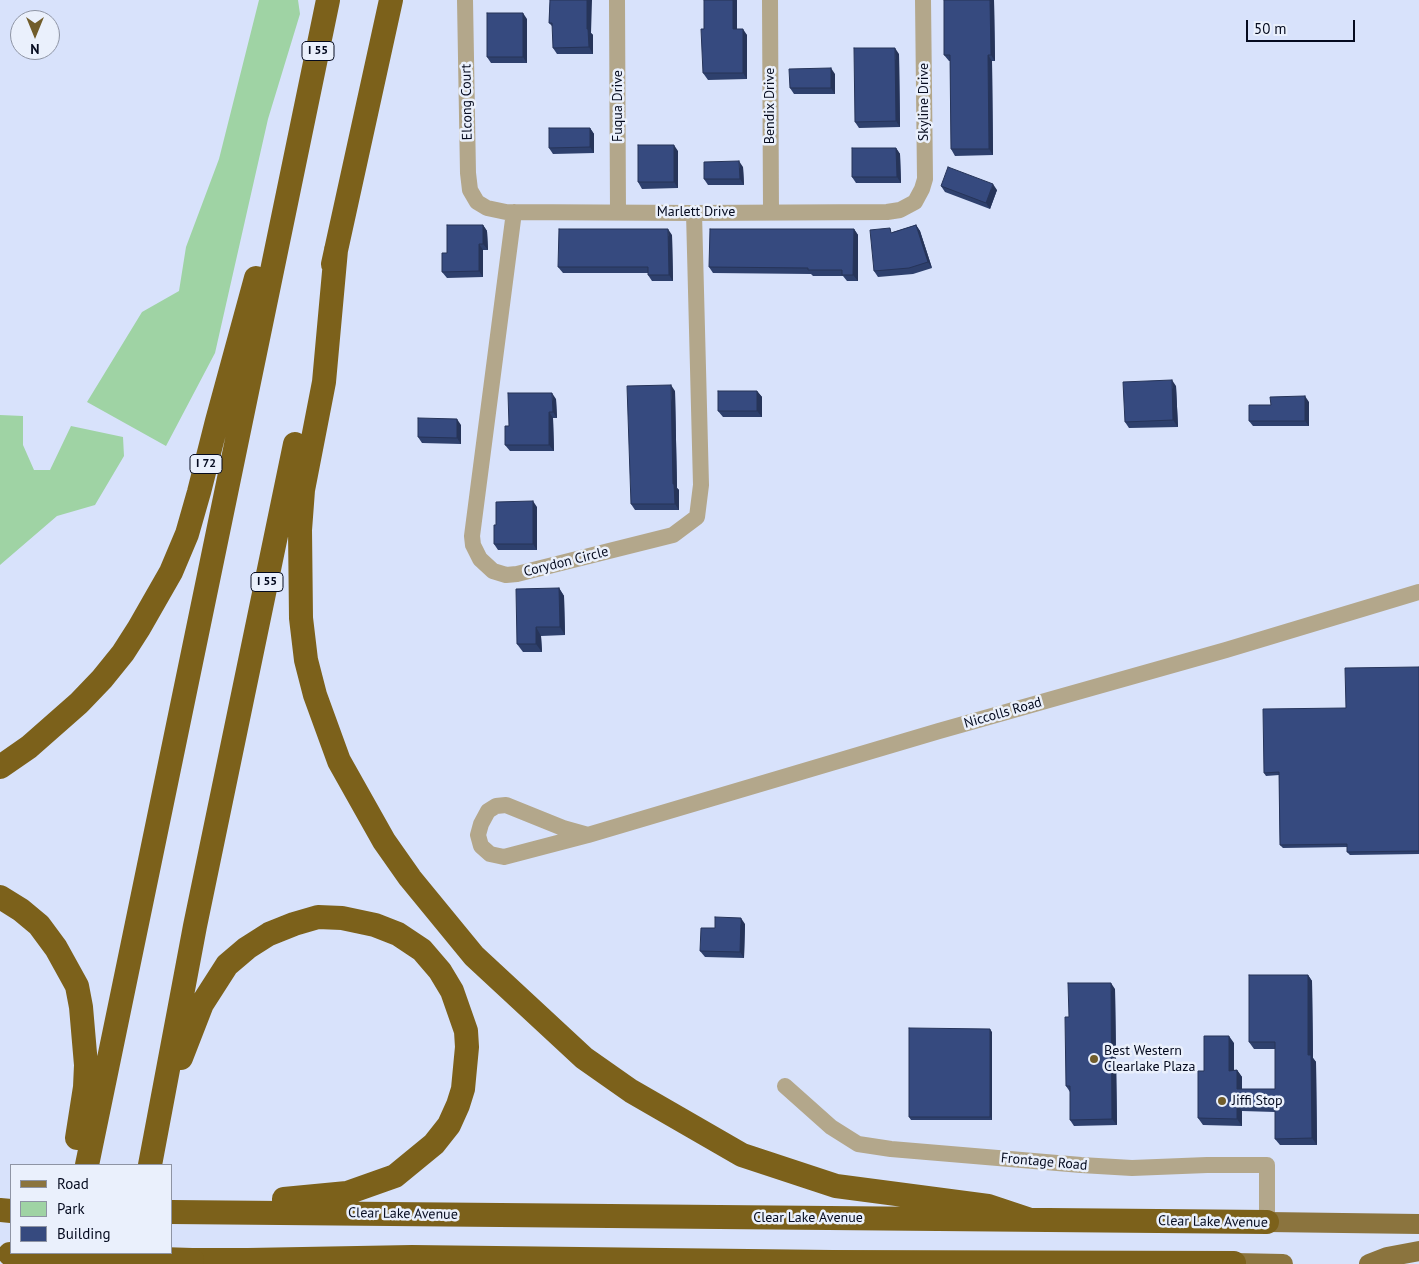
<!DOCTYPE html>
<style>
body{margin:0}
#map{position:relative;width:1419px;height:1264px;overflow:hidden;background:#d8e2fb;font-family:"PT Sans",sans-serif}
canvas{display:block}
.legend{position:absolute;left:10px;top:1164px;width:162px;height:90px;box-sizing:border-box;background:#eaf0fc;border:1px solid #8e94a4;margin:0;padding:6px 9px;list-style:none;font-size:15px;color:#050b1f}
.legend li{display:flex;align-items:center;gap:10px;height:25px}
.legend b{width:25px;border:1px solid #8e94a4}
.north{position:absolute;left:10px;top:10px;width:50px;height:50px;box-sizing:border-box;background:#eaf0fc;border:1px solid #8e94a4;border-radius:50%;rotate:180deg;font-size:14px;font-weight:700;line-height:20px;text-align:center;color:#050b1f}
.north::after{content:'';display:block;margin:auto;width:18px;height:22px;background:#715d2b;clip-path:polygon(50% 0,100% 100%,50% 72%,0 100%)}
.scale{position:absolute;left:1246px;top:20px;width:109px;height:22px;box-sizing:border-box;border:2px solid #050b1f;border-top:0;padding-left:6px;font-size:15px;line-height:18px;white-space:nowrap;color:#050b1f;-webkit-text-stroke:4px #eaf0fc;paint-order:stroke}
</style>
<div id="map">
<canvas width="1419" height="1264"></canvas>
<ul class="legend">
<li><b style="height:6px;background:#8b743e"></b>Road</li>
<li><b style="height:14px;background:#9fd3a4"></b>Park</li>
<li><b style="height:14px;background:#364a7f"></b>Building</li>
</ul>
<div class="north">N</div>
<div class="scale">50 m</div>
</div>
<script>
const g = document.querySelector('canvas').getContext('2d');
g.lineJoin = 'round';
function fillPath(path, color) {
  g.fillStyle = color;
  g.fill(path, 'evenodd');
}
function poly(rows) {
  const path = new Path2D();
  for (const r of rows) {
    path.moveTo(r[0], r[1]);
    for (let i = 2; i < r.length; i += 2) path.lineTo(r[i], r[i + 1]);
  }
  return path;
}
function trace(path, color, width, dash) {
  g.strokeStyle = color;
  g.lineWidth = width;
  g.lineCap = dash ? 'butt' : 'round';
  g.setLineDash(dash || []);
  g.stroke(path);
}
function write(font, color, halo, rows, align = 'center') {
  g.font = font + ' "PT Sans",sans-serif';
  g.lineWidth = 5;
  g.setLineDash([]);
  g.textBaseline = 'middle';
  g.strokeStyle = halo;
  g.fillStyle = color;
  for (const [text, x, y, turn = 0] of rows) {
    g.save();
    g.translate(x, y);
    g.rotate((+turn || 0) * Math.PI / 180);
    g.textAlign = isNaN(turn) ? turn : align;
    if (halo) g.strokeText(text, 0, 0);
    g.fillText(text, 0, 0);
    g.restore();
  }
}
const green = poly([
 [259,0,298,0,300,14,268,119,215,353,166,446,87,402,142,312,179,291,186,247,219,159],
 [0,415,23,416,23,445,34,470,50,470,71,426,123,437,124,456,95,505,57,516,0,565]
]);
const minor = poly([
 [465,0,468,173,470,190,477,202,487,208,506,212,694,213,887,212,900,210,915,202,922,189,925,179,923,0],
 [617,0,618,212],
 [770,0,771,211],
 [514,212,472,536,473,545,480,559,493,571,506,575,517,574,673,535,697,517,701,485,694,213],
 [588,835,563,828,506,805,496,806,488,811,481,824,478,835,481,846,490,854,504,857,588,835,939,731,1226,650,1419,592],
 [785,1086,831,1127,858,1144,891,1149,1081,1165,1132,1168,1207,1165,1267,1165,1267,1222]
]);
const major = poly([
 [1267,1222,1419,1224],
 [1234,1263,1283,1264],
 [1369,1264,1387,1257,1419,1251]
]);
const highway = poly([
 [336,250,324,382,303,490,300,530,301,618,306,660,315,695,339,761,384,841,410,878,474,956,584,1058,631,1091,742,1155,836,1186,988,1206,1030,1220],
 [333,264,391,0],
 [0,767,29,747,79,703,102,679,123,653,139,628,171,572,187,534,199,492,217,421,256,278],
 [0,897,21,910,39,925,56,948,77,986,81,1007,86,1065,85,1087,77,1138],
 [181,1058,202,1004,227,965,247,948,269,934,294,924,318,917,342,918,375,925,398,934,422,950,440,971,452,991,466,1031,467,1047,463,1089,458,1105,449,1125,434,1144,395,1176,347,1193,284,1199],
 [87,1165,328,0],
 [150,1165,195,926,295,444],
 [0,1210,11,1211],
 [171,1212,1267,1222],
 [192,1260,248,1260,261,1264],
 [248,1260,412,1257,832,1262,1234,1263]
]);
const highwayBridge = poly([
 [10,1254,192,1260]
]);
const wall = poly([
 [550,0,591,33,593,35,593,54,557,54,553,48,553,27,549,23],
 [737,0,737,29,747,35,747,79,708,80,703,73,704,29],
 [994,0,995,61,992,61,993,155,955,156,951,149,950,61,949,61,944,55],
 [527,19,527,63,491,63,487,57],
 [899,54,900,127,859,128,855,122],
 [835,74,835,94,794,94,790,88],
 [590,128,594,134,594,153,553,154,549,148],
 [896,148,900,154,901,183,856,183,852,177],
 [678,151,678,188,642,189,638,182],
 [743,167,744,185,708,185,704,179],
 [941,186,997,190,990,209,945,192],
 [483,225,487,231,488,250,483,250,483,277,447,278,442,272,447,253],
 [916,225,920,231,932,268,913,274,878,277,874,271,893,232],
 [854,229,858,235,858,281,847,281,843,276,813,276,811,274,713,273,709,267],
 [672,235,673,281,652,281,648,275,648,273,563,273,558,267],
 [1176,386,1178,427,1129,428,1125,422],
 [675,391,677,488,679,490,679,510,635,510,631,504],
 [757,391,762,397,762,417,723,417,718,411],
 [556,399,557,418,553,418,554,451,510,451,505,445,509,426],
 [1309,402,1309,426,1253,426,1249,421,1271,405],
 [461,425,461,444,422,443,418,437],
 [537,507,537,550,498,550,494,544,496,525],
 [559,588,564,596,565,635,541,636,542,652,523,652,517,644],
 [1419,667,1419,854,1350,855,1347,852,1347,847,1283,848,1280,845,1279,775,1266,776,1264,773,1346,708],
 [745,924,744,958,705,957,700,951,715,928],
 [1308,975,1312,981,1313,1058,1316,1062,1317,1145,1280,1145,1275,1139,1275,1112,1242,1111,1242,1126,1203,1125,1198,1118,1204,1071,1234,1043,1234,1070,1237,1070,1242,1077,1242,1089,1275,1089,1275,1049,1254,1049,1249,1042],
 [1115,989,1117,1125,1074,1126,1070,1120,1070,1092,1066,1086,1069,1017],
 [992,1032,992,1120,911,1120,909,1117]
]);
const shadedWall = poly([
 [587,0,592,0,591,33,593,35,593,54,589,47,587,29],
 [733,0,737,0,737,35,733,29],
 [990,0,994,0,995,61,991,55],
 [523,13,527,19,527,63,523,57],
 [743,29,747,35,747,79,743,73],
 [895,48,899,54,900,127,896,121],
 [988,55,992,61,993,155,989,149],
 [831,68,835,74,835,94,831,88],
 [590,128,594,134,594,153,590,147],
 [674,145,678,151,678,188,674,182],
 [896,148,900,154,901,183,897,177],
 [739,161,743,167,744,185,740,179],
 [993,184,997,190,990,209,986,203],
 [483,225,487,231,488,250,483,244],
 [916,225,920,231,932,268,928,262],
 [668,229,672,235,673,281,669,275],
 [854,229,858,235,858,281,853,275],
 [479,244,483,250,483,277,479,271],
 [1172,380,1176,386,1178,427,1173,420],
 [671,385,675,391,677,488,679,490,679,510,675,504,673,484],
 [757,391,762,397,762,417,757,411],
 [552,393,556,399,557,418,553,412],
 [1305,396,1309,402,1309,426,1305,421],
 [549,412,553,418,554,451,549,445],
 [457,419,461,425,461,444,457,438],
 [533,501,537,507,537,550,533,544],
 [559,588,564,596,565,635,560,627],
 [536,627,541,636,542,652,536,644],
 [741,918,745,924,744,958,740,952],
 [1308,975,1312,981,1313,1058,1316,1062,1317,1145,1312,1138,1308,1055],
 [1111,983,1115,989,1117,1125,1112,1119],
 [990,1029,992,1032,992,1120,990,1117],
 [1229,1036,1234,1043,1234,1077,1229,1071],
 [1237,1070,1242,1077,1242,1096,1237,1089],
 [1237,1105,1242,1111,1242,1126,1237,1119]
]);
const building = poly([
 [550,0,587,0,587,29,588,29,589,47,553,48,552,23,549,23,550,0],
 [704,0,733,0,733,29,743,29,743,73,703,73,701,29,704,29,704,0],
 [944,0,990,0,991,55,988,55,989,149,951,149,950,55,944,55,944,0],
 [487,13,523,13,523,57,487,57,487,13],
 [854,48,895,48,896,121,855,122,854,48],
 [831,68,831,88,790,88,789,69,831,68],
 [549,128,590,128,590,147,549,148,549,128],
 [638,145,674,145,674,182,638,182,638,145],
 [852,148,896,148,897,177,852,177,852,148],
 [739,161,740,179,704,179,704,162,739,161],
 [948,167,993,184,986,203,941,186,948,167],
 [447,225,483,225,483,244,479,244,479,271,442,272,442,253,447,253,447,225],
 [916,225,928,262,909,268,874,271,870,230,890,228,891,233,916,225],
 [559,229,668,229,669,275,648,275,648,267,558,267,559,229],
 [710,229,854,229,853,275,842,275,842,270,808,270,808,268,709,267,710,229],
 [1172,380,1173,420,1125,422,1123,382,1172,380],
 [671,385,673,484,674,484,675,504,631,504,627,386,671,385],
 [718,391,757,391,757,411,718,411,718,391],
 [508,393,552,393,553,412,549,412,549,445,505,445,505,426,509,426,508,393],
 [1305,396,1305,421,1249,421,1249,405,1271,405,1270,397,1305,396],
 [418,418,457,419,457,438,418,437,418,418],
 [533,501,533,544,494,544,494,525,496,525,496,502,533,501],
 [559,588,560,627,536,627,536,644,517,644,516,589,559,588],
 [1419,667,1419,851,1347,852,1347,844,1280,845,1279,772,1264,773,1263,709,1346,708,1345,668,1419,667],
 [715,917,741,918,740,952,700,951,701,928,715,928,715,917],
 [1249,975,1308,975,1308,1055,1311,1055,1312,1138,1275,1139,1275,1105,1237,1105,1237,1119,1198,1118,1198,1071,1204,1071,1204,1036,1229,1036,1229,1071,1237,1070,1237,1089,1275,1089,1275,1042,1249,1042,1249,975],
 [1068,983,1111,983,1112,1119,1070,1120,1070,1086,1066,1086,1065,1017,1069,1017,1068,983],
 [909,1028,990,1029,990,1117,909,1117,909,1028]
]);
const markers = [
 [1094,1059,5,"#715d2b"],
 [1222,1101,5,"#715d2b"]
];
const shields = [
 [318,51,32],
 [206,464,32],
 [267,582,32]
];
const shieldNames = [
 ["I 55",318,51],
 ["I 72",206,464],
 ["I 55",267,582]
];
const streetNames = [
 ["Elcong Court",467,102,-91],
 ["Skyline Drive",924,102,-90],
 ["Fuqua Drive",618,106,-90],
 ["Bendix Drive",770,106,-90],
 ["Marlett Drive",696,212],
 ["Corydon Circle",566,562,-14],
 ["Niccolls Road",1003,713,-16],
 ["Frontage Road",1044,1162,5],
 ["Clear Lake Avenue",403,1214,1],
 ["Clear Lake Avenue",808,1218],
 ["Clear Lake Avenue",1213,1222,1]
];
const poiNames = [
 ["Best Western",1104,1051],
 ["Clearlake Plaza",1104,1067],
 ["Jiffi Stop",1232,1101]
];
fillPath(green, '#9fd3a4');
trace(minor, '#b3a78b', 16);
trace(major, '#8b743e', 20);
trace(highway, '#7c611b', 24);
trace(highwayBridge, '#7c611b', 24);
fillPath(wall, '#2e406d');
fillPath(shadedWall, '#263459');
fillPath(building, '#364a7f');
trace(building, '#263459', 1);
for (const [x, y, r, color] of markers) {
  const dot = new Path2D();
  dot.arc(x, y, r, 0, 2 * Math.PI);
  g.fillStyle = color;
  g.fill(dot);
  trace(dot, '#eaf0fc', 2);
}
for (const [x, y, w] of shields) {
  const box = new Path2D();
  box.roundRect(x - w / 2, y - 9.5, w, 19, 4);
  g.fillStyle = '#eaf0fc';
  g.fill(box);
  trace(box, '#050b1f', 1);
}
write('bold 12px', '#050b1f', null, shieldNames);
write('14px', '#050b1f', '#eaf0fc', streetNames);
write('14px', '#050b1f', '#eaf0fc', poiNames, 'left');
</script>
